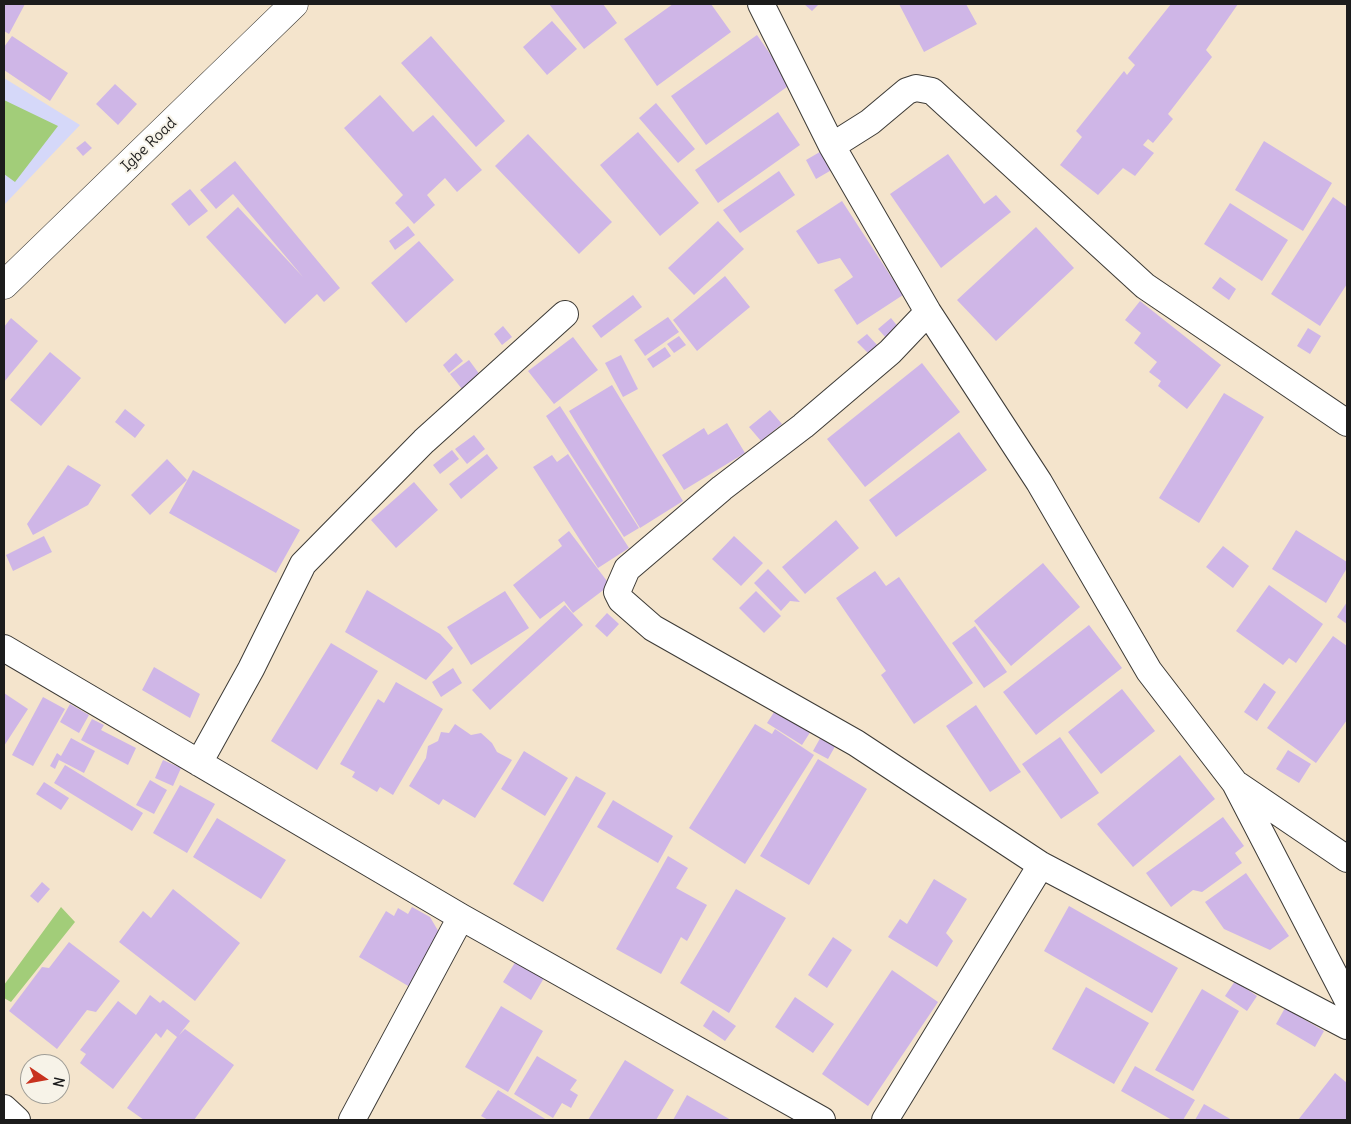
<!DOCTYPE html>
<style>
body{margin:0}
#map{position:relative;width:1351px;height:1124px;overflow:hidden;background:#f4e4cc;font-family:Delius,sans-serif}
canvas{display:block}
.frame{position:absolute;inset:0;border:5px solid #1c1c1c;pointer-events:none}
.north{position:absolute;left:20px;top:1054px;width:50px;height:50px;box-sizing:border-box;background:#f7f3e8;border:1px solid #9f9d96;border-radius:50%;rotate:102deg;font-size:14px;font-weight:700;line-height:20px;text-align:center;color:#1c1c1c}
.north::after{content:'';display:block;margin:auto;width:18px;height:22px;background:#c8321e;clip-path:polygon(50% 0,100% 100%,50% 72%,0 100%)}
</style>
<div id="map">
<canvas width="1351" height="1124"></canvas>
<div class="frame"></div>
<div class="north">N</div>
</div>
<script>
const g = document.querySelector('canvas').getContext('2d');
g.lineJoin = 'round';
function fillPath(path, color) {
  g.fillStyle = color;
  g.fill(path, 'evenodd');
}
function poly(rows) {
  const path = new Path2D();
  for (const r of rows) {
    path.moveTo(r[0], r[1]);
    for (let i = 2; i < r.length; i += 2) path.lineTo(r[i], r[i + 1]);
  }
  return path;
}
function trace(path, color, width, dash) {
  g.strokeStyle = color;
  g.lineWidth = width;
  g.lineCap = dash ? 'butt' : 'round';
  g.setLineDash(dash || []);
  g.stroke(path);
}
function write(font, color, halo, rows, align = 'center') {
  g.font = font + ' Delius,sans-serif';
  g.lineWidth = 4;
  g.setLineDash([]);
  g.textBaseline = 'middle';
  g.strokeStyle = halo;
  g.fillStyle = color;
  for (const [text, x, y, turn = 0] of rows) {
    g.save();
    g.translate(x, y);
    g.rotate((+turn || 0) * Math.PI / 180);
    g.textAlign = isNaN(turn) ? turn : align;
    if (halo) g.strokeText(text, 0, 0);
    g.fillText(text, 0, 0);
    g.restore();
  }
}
const built = poly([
 [4,78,80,125,4,205]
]);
const green = poly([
 [4,100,58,126,15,182,4,174],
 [61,907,75,922,11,1002,4,998,4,985]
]);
const building = poly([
 [4,4,25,4,9,34,4,31],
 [549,4,603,4,617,23,584,49],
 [673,4,711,4,731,32,657,86,624,39],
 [804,4,819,4,812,11],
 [899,4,966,4,977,24,924,52],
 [1171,4,1238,4,1206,50,1212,57,1168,114,1173,119,1153,143,1148,139,1143,145,1154,153,1135,176,1123,168,1098,195,1060,165,1082,137,1076,131,1124,71,1127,75,1135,65,1128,58],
 [552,21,577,49,547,75,523,47],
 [757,35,791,84,706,145,671,96],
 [12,36,68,73,50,101,4,70,4,47],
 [431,36,505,121,476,147,401,63],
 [115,84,137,104,118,125,96,104],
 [380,95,413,132,433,115,482,170,457,192,445,178,427,195,435,205,414,224,395,203,403,195,344,128],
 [656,103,695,149,678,163,639,118],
 [778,112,800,145,718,203,695,170],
 [638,132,699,203,660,236,600,165],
 [528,134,612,222,579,254,495,166],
 [85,141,92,148,83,156,76,148],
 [1264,141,1332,183,1303,231,1235,190],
 [825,149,835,168,816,179,806,160],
 [948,154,984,204,996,195,1011,212,941,268,890,194],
 [235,161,340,288,324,302,317,294,285,324,206,237,238,207,303,277,233,194,216,209,200,190],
 [779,171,795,195,740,233,723,210],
 [190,189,208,211,189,226,171,204],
 [1333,197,1347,207,1347,284,1320,326,1271,294],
 [842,201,903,295,857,325,834,290,853,277,840,258,818,264,796,231],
 [1230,203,1288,240,1262,281,1204,244],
 [718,221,744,249,694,295,668,268],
 [408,226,415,235,395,250,389,241],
 [1036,227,1074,268,996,341,957,300],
 [419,241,454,280,406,323,371,283],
 [725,276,750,307,697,351,673,320],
 [1220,277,1236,289,1229,300,1212,288],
 [633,295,642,307,601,338,592,326],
 [1140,301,1221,365,1187,409,1158,386,1161,381,1149,372,1157,362,1134,343,1141,333,1125,320],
 [668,317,679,332,645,356,634,340],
 [11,318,38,341,4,382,4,327],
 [891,318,899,328,887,339,878,329],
 [503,326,512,337,502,345,494,334],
 [1308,328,1321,336,1310,354,1297,346],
 [867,334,878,346,869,354,857,342],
 [679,336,686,345,674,353,667,344],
 [573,337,598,370,554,404,528,371],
 [665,347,671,356,653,368,647,359],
 [50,352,81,378,41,426,10,400],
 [456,353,463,361,449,373,443,365],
 [621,355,638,389,623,397,605,363],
 [469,360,480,375,462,389,450,374],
 [922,363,960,412,865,487,827,439],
 [612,385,683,501,640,528,569,411],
 [1224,393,1264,417,1199,523,1159,498],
 [560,406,639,528,624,537,546,416],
 [125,409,145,425,135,438,115,422],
 [770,410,782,424,761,441,749,427],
 [727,423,745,453,684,490,662,455,704,428,708,435],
 [959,432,987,470,896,537,869,500],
 [474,435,485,449,467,464,455,449],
 [452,450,459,459,440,474,433,465],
 [487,454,498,468,461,499,449,484],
 [568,454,629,548,598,568,533,467,552,455,557,462],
 [167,459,187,480,150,515,131,495],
 [68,465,101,485,88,505,33,535,27,524],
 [193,470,300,530,276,573,169,513],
 [414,482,438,510,396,548,371,520],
 [836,520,859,548,805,594,782,567],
 [1296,530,1347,562,1347,568,1326,603,1272,569],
 [569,531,610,585,573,613,564,601,540,619,513,585,562,546,558,540],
 [44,536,52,552,13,571,6,555],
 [734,536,763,563,741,586,712,559],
 [1223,546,1249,566,1233,588,1206,567],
 [1043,563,1080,607,1011,666,974,621],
 [768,569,800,602,790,601,781,611,754,583],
 [875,571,886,586,899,577,973,683,914,724,881,675,886,671,836,598],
 [1269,585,1323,624,1296,663,1289,658,1283,665,1236,631],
 [367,590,440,634,453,648,426,680,345,632],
 [505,591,529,628,471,665,447,627],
 [756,591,781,616,764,633,739,608],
 [1347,602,1347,624,1337,617],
 [565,605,583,625,490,710,472,690],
 [607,613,619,624,607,637,595,626],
 [1089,625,1122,668,1036,735,1003,692],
 [975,626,1007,672,984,688,952,643],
 [1333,636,1347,646,1347,720,1316,763,1267,728],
 [331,643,378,671,317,770,271,741],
 [154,667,200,694,190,718,142,690],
 [453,668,462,683,441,697,432,682],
 [396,682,443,709,393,795,380,787,377,792,352,777,355,772,340,764,378,699,384,703],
 [1264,683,1276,692,1257,721,1244,712],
 [1122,689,1155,731,1101,774,1068,732],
 [4,693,28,709,4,746],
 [43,697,65,709,33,766,12,755],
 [70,704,89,715,79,733,60,722],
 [976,705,1021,772,990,792,946,726],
 [776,709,811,731,802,745,767,723],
 [92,719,104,725,101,730,136,748,128,765,81,740],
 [455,724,471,735,481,733,492,743,497,752,512,760,475,818,443,799,439,805,409,786,426,758,428,746,438,741,441,732,449,733],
 [755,724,772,734,775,729,814,755,745,864,689,828],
 [823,733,838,741,828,759,813,751],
 [1060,737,1099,793,1061,819,1022,764],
 [71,738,95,751,84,773,59,760,55,769,50,766,57,753,61,756],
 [1288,750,1311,764,1299,783,1276,769],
 [524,751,568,778,545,816,501,789],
 [1180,755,1215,799,1133,867,1097,824],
 [818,759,867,789,809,885,760,856],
 [163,760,181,768,173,786,155,778],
 [65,765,143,813,132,831,54,783],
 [576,776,606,793,543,902,513,884],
 [150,780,167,790,154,814,136,805],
 [44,782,69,798,61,810,36,794],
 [180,785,215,804,187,853,153,833],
 [613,800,673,836,658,863,597,827],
 [1223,817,1244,846,1235,853,1242,863,1202,892,1193,890,1171,907,1146,873],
 [217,818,286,860,261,899,193,857],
 [668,856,688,868,676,888,707,905,687,941,681,937,661,974,616,949],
 [1246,873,1289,936,1270,950,1224,929,1205,902],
 [934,879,967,899,946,933,953,941,937,967,888,937,900,919,907,924],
 [42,882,50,889,38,903,30,896],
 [173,889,240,943,195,1001,119,942,143,911,151,918],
 [736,889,786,918,729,1013,680,983],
 [1069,906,1178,968,1152,1013,1044,951],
 [412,907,430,917,440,934,415,990,359,957,386,911,394,916,398,908,408,914],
 [833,937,852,950,827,988,808,975],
 [69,942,120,981,96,1012,87,1010,57,1049,9,1011,42,967,49,968],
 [516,961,544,978,531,1000,503,982],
 [892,970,938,1002,868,1106,822,1074],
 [1235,981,1257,996,1247,1011,1225,996],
 [1086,987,1149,1023,1114,1084,1052,1049],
 [1202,989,1239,1011,1193,1091,1155,1070],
 [150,995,160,1003,163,1000,190,1021,179,1035,185,1029,234,1065,194,1120,144,1120,127,1108,177,1037,167,1029,161,1038,156,1033,113,1089,80,1063,86,1054,80,1050,118,1001,136,1015],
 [795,997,834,1024,813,1053,775,1027],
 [501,1006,543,1031,508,1092,465,1067],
 [1285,1008,1324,1031,1315,1047,1276,1024],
 [713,1010,736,1026,725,1041,703,1026],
 [537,1056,577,1080,570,1090,578,1095,571,1108,562,1103,553,1118,514,1094],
 [625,1060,674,1090,656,1120,588,1120],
 [1135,1066,1195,1100,1183,1120,1172,1120,1121,1091],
 [1335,1073,1347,1083,1347,1120,1298,1120],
 [498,1090,547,1120,488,1120,481,1116],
 [687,1095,731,1120,673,1120],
 [1204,1104,1232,1120,1195,1120]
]);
const minor = poly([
 [761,4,832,146,928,312,1039,482,1149,671,1235,783,1347,999],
 [832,146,870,122,907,91,916,88,932,91,1145,286,1347,423],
 [928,312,890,352,803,426,722,488,627,569,617,592,621,600,653,628,856,743,1041,865,1347,1026],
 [4,648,461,917,822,1120],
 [199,763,251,669,303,564,424,441,565,314],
 [1238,785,1347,859],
 [4,1108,17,1120],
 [352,1120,461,917],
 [885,1120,1041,865]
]);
const tertiary = poly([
 [4,285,294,4]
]);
const streetNames = [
 ["Igbe Road",149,145,-44]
];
fillPath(built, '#d5d8f9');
fillPath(green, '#a2cd79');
fillPath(building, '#cfb6e7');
trace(minor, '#3c3a36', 28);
trace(tertiary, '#3c3a36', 29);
trace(minor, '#fff', 26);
trace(tertiary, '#fff', 28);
write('15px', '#1c1c1c', '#f7f3e8', streetNames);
</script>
